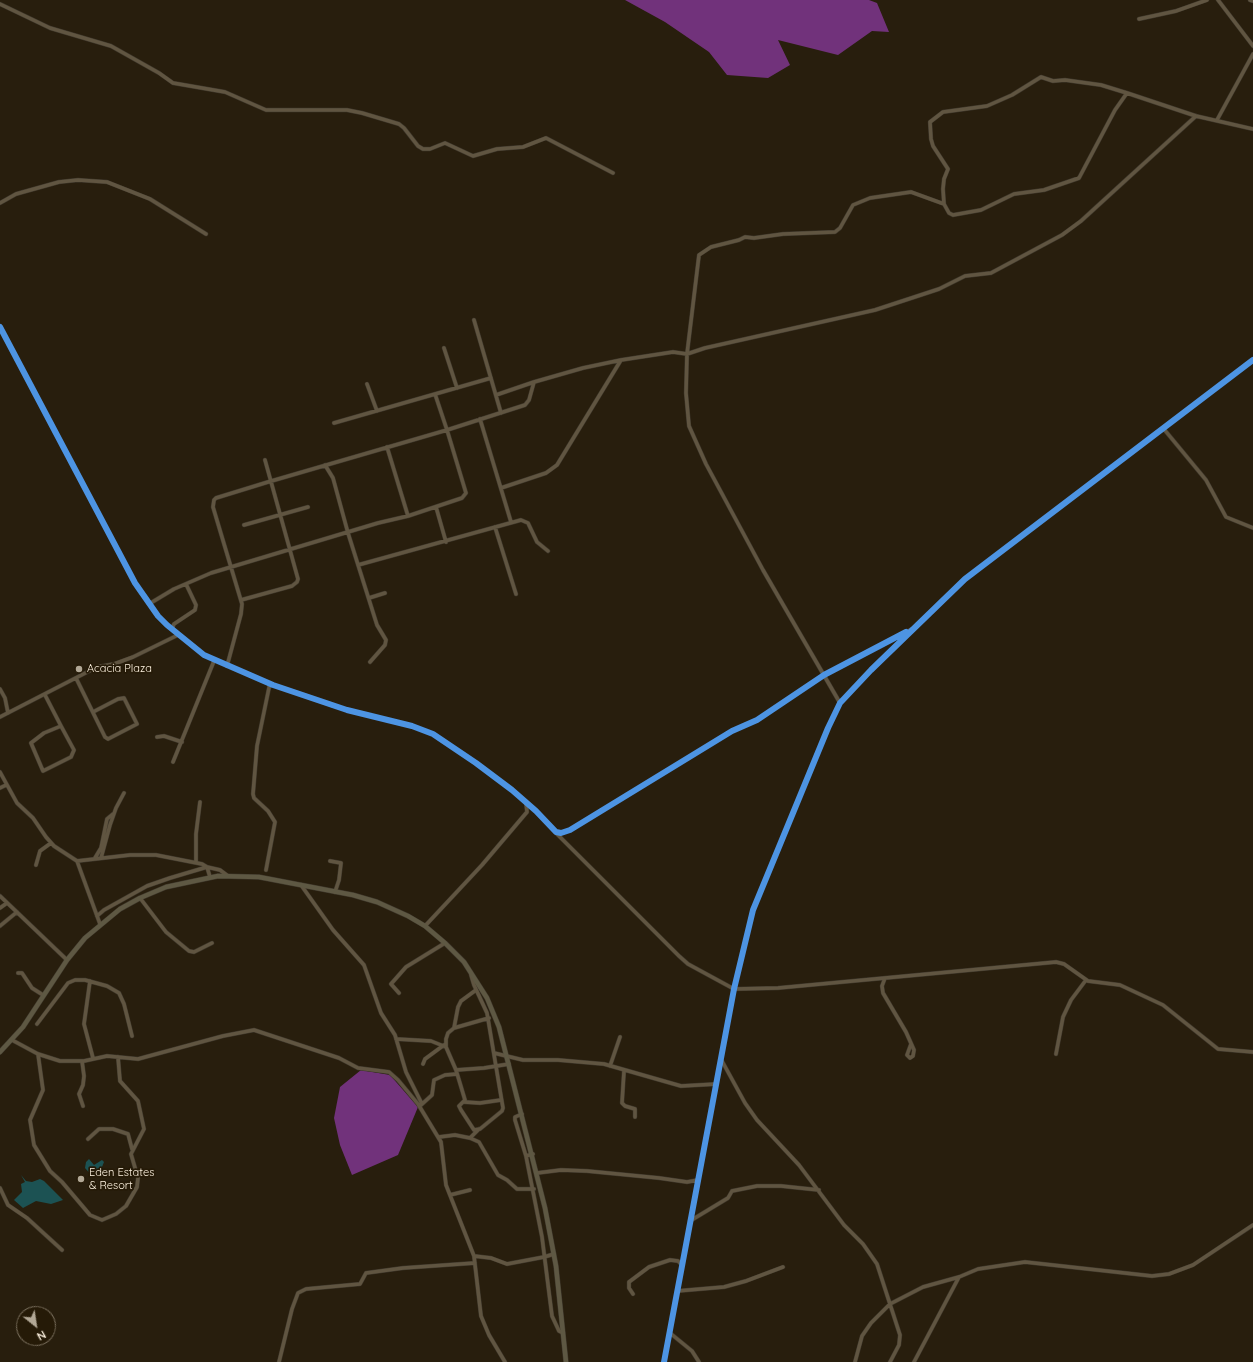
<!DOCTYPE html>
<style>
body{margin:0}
#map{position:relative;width:1253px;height:1362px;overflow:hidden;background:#281e0d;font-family:Quicksand,sans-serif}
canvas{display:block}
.north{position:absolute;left:16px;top:1306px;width:40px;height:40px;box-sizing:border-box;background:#251a07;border:1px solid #7b705e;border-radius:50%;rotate:150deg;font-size:11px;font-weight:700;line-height:16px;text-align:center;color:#fdf2e0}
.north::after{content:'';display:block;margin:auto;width:14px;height:18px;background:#b2a896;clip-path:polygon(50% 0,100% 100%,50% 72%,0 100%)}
</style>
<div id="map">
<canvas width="1253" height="1362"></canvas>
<div class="north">N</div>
</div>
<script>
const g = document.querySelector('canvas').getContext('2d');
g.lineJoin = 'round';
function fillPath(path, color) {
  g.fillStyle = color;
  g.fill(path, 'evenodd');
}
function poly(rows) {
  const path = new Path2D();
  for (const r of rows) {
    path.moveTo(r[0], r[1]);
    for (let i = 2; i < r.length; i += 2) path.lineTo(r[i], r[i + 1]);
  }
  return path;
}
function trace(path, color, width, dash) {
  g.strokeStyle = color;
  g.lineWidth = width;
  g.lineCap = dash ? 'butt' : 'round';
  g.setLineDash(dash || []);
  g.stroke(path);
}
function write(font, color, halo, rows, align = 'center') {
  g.font = font + ' Quicksand,sans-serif';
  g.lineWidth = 3.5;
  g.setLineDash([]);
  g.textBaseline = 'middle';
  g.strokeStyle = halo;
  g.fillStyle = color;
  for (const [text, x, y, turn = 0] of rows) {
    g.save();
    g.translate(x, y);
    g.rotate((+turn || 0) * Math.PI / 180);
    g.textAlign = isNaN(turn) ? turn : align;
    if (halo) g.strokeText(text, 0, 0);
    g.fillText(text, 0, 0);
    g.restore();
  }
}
const forest = poly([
 [625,0,869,0,877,3,889,32,872,31,838,55,778,40,790,65,768,78,727,75,709,52,665,22],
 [361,1070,390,1075,418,1107,398,1155,352,1175,340,1145,334,1118,340,1087]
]);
const water = poly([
 [89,1159,94,1165,102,1160,104,1162,102,1167,98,1169,99,1172,92,1176,85,1168,86,1162],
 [21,1175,26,1181,32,1182,40,1179,44,1181,63,1200,51,1204,36,1201,23,1208,14,1200,22,1192,21,1184,25,1182]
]);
const minor = poly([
 [1218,0,1253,46],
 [1250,0,1253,1],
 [0,4,50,28,111,46,159,73,173,83,225,92,266,110,347,110,362,113,399,124,404,128,418,146,423,149,430,149,445,143,473,156,497,149,523,147,546,138,613,173],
 [1139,19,1176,11,1207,0],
 [1041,77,1053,81,1065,80,1101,85,1127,93,1115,110,1079,178,1044,190,1014,194,981,210,953,215,949,213,944,204,943,189,944,179,948,169,933,146,931,139,930,122,943,112,987,106,1012,95,1041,77],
 [1127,93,1196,116,1253,129],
 [1217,120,1253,54],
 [0,203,16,194,59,182,78,180,107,182,150,199,206,234],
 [474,320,501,413],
 [0,327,135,583,158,616,167,625,204,655,273,685,347,710,412,726,433,734,476,763,512,790,536,811,556,832,561,833,570,830,732,731,757,720,824,675,912,629],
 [444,348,457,388],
 [367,384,377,411],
 [496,395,534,382,583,368,621,360,673,352,687,354,705,348,875,310,939,289,965,276,991,273,1062,235,1081,221,1196,116],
 [480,419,511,522],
 [334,423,491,378],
 [1163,428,1206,480,1226,517,1253,528],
 [387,447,408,516],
 [325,465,333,478,348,533,377,625,386,640,385,645,370,662],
 [501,488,546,473,557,465,621,360],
 [436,507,446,542],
 [244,525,308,507],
 [495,527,516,594],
 [358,565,521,520,528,523,537,542,548,551],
 [369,598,385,593],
 [241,600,292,586,297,582,298,579,265,460],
 [149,604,174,589,211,573,378,523,408,516,462,498,466,493,447,430,435,394],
 [172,629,174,624,195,610,196,605,186,584],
 [227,666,241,614,242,604,213,507,214,500,216,498,268,482,447,430,525,405,529,400,534,382],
 [76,678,105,737,108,739,137,724,124,698,118,699,93,712],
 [0,689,5,698,8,713],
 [45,695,61,726,74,750,71,757,43,771,31,743,44,733,61,726],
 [840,703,763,570,706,464,689,426,686,393,687,354,699,255,711,247,739,240,745,237,754,238,783,234,835,232,840,228,853,205,870,198,911,192,944,204],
 [0,717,97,667,114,664,133,657,178,635],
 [157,737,164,736,182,742],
 [173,762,214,661],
 [0,772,17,803,33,818,46,837,54,846,77,861,100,924],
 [0,788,6,785],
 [556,833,679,956,688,964,734,989,778,988,1056,962,1064,964,1088,981,1120,985,1163,1005,1218,1049,1253,1052],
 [95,858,101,848,107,819,113,814],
 [101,858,110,825,116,808,124,793],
 [77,861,130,855,156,855,202,864,207,867,210,877],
 [330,861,341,863,339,880,335,892],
 [196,862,196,834,200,802],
 [36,865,40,851,51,843],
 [266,870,275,822,268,811,254,798,253,794,257,746,270,683],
 [301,885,333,930,364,965,381,1013,395,1035,406,1072,422,1104],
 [0,896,67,960],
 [140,898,166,932,189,951,194,952,212,943],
 [0,908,7,903],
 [97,916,104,910,147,886,170,878,207,867,220,870,228,876],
 [0,926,17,912],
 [425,926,482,865,527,812,526,803],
 [18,973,22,973,32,988,43,995],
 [885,978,882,986,883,993,906,1032,914,1050,913,1056,910,1058,907,1055,911,1044],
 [90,981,84,1024,93,1058],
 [399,993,391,984,406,967,445,943],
 [37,1024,68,983,75,980,85,980,107,986,119,993,124,1004,132,1036],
 [454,1028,458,1007,461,1001,476,990],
 [396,1039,431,1041,446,1047,456,1070,465,1100,459,1106,461,1110,474,1130,480,1129,502,1111,503,1108,487,1013,474,985,471,975],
 [12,1040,38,1054,60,1061,84,1061,107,1056,138,1059,223,1036,254,1030,339,1058,358,1068,389,1072,398,1080,418,1104,441,1142,446,1185,474,1256,481,1316,489,1335,505,1362],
 [446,1047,446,1039,448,1033,454,1028,489,1018],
 [494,1053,523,1060,558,1060,604,1064,681,1086,717,1084],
 [38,1054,43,1090,30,1120,34,1145,50,1171,62,1182,90,1215,102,1220,116,1214,126,1206,137,1187,138,1178,131,1154,144,1129,138,1101,120,1081,118,1057],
 [1056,1054,1063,1017,1071,1000,1086,980],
 [82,1061,84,1076,83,1085,79,1094,83,1106],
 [722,1061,745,1103,757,1120,799,1165,844,1225,863,1244,877,1264,900,1335,899,1345,890,1362],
 [423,1064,425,1059,444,1045],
 [610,1066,620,1037],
 [456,1070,484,1068,509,1064],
 [624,1071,622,1103,625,1106,635,1109,635,1117],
 [464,1102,480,1103,501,1100],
 [421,1105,432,1095,434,1080,445,1075,457,1074],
 [522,1114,515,1117,515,1120,526,1156,533,1154],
 [439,1137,455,1135,470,1138,479,1142,498,1175,507,1180,517,1189,534,1189],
 [470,1138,479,1129],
 [88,1139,99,1129,113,1129,128,1134,132,1149],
 [526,1156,542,1237,552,1316,559,1331,563,1333],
 [537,1173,561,1170,587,1171,659,1178,687,1182,698,1180],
 [0,1188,8,1205,27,1218,62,1250],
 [450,1195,470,1190],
 [690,1221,728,1198,732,1191,757,1186,781,1186,819,1190],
 [474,1256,491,1258,507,1264,544,1257,554,1254],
 [677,1291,724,1287,746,1281,783,1267],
 [633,1294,629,1288,629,1282,649,1267,670,1260,678,1261,682,1265],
 [670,1333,692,1351,699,1362],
 [279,1362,292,1309,298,1293,306,1289,360,1284,366,1273,403,1268,475,1263],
 [664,1362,734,989,753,910,828,728,840,703,871,670,965,579,1253,360],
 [855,1362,862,1336,871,1323,890,1304,923,1287,959,1277,978,1269,1025,1262,1152,1276,1169,1274,1193,1265,1253,1225],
 [914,1362,959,1277]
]);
const major = poly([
 [0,1052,23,1027,67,960,85,938,120,909,140,898,166,887,218,876,259,877,353,895,377,902,408,916,425,926,445,943,464,962,487,998,499,1027,545,1208,556,1266,566,1362]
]);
const cycleway = poly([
 [0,327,135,583,158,616,167,625,204,655,273,685,347,710,412,726,433,734,476,763,512,790,536,811,556,832,561,833,570,830,732,731,757,720,824,675,906,632],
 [664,1362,734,989,753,910,828,728,840,703,871,670,965,579,1253,360]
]);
const markers = [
 [79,669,4,"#b2a896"],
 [81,1179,4,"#b2a896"]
];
const poiNames = [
 ["Acacia Plaza",87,669],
 ["Eden Estates",89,1173],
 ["& Resort",89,1186]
];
fillPath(forest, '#71327b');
fillPath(water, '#1c5253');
trace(minor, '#3f382c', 4.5);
trace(major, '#3f382c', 5.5);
trace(minor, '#605541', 3.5);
trace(major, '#5e5843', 4.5);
trace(cycleway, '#4d94e3', 6);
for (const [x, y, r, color] of markers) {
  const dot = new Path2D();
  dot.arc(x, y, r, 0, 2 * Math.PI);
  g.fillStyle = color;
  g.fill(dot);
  trace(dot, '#251a07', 1.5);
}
write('11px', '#fdf2e0', '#251a07', poiNames, 'left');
</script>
